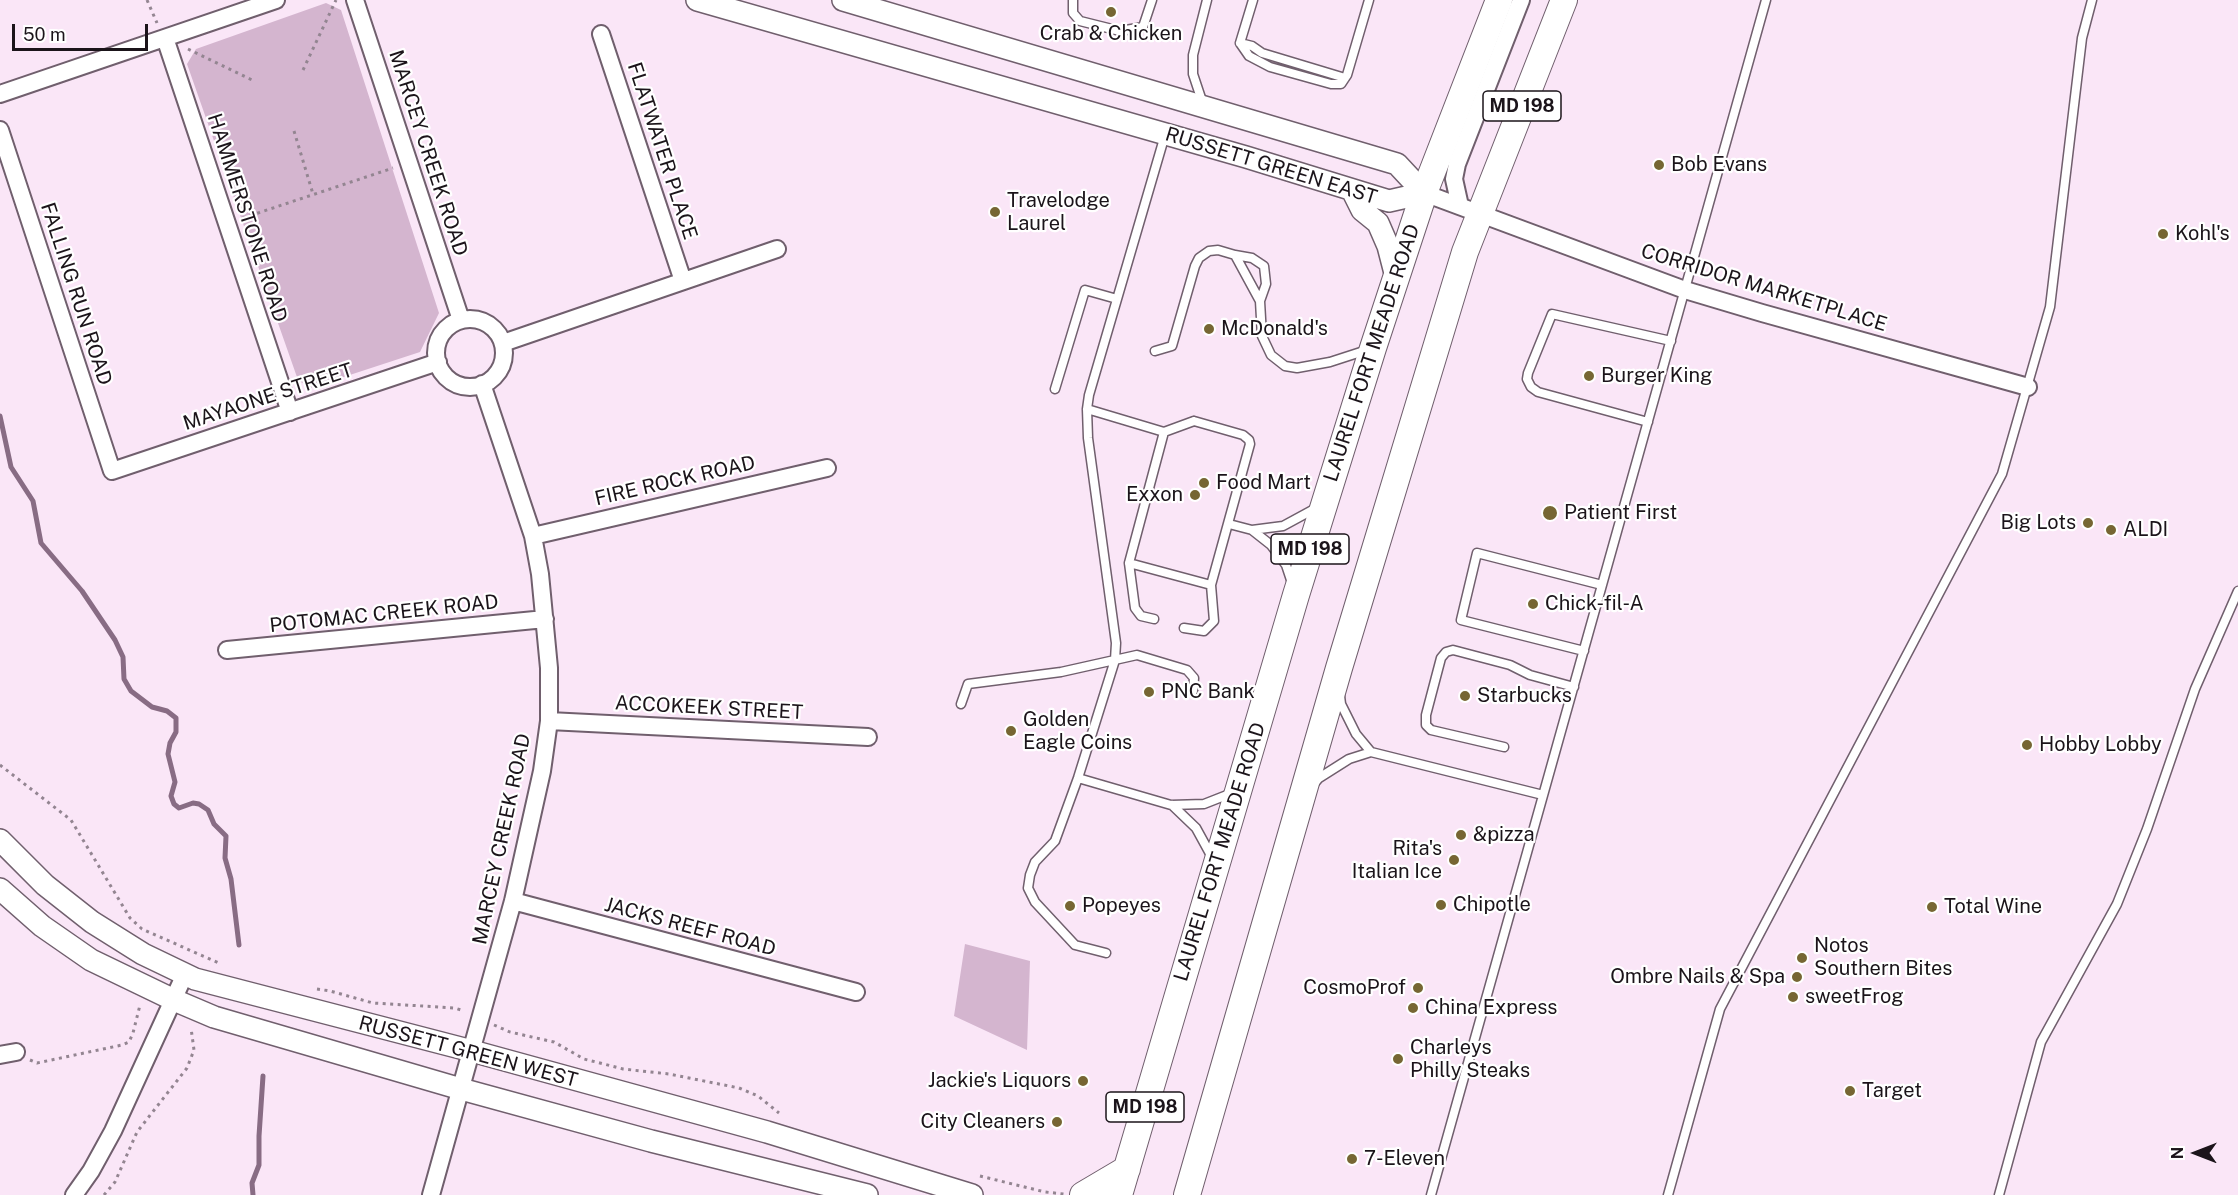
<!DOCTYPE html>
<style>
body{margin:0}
#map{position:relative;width:2238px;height:1195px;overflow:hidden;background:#fae6f7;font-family:"Public Sans",sans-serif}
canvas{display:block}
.north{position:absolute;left:2166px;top:1123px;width:60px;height:60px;-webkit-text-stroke:4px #fff;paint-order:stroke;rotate:270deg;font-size:16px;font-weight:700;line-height:24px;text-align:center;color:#1b141a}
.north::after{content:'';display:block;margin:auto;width:21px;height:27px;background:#1b141a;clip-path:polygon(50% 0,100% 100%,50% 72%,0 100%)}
.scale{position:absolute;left:12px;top:24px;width:136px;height:27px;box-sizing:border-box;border:3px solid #1b141a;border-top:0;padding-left:8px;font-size:18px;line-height:21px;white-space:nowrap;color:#1b141a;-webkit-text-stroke:4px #fff;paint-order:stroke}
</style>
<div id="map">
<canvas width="2238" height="1195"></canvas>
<div class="north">N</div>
<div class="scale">50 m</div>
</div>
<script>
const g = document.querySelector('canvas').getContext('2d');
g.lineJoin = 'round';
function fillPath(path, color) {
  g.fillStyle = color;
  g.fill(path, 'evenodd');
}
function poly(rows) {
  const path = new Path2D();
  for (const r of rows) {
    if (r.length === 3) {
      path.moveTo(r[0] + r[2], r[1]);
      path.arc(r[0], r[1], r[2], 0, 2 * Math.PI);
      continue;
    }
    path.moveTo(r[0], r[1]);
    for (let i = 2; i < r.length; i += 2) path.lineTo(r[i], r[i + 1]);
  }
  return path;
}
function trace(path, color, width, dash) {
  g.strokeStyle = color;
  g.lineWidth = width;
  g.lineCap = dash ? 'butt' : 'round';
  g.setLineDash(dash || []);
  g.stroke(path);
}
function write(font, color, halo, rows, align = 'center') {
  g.font = font + ' "Public Sans",sans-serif';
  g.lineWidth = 4.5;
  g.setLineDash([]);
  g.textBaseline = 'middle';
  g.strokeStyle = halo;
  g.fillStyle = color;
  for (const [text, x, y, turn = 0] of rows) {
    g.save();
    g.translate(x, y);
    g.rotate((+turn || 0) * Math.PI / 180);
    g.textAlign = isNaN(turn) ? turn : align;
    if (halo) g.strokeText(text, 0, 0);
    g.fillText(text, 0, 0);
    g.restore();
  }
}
const green = poly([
 [326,3,341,10,439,313,420,352,310,388,298,380,187,64,196,49],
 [965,944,1030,961,1027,1050,954,1016]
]);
const stream = poly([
 [0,416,11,467,33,501,41,543,82,591,115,640,123,657,124,679,131,691,152,707,167,711,176,718,176,732,170,743,168,754,175,782,171,796,174,804,179,808,193,803,199,804,208,810,214,824,226,836,225,858,231,879,239,945],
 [253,1195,252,1183,259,1165,259,1136,263,1076]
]);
const path = poly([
 [147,0,157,23],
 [188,49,252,80],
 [303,70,336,0],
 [294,131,313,194],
 [243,218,393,168],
 [0,765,71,820,130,918,142,929,221,964],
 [317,989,330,991,373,1003,455,1008,464,1011],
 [494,1025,510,1032,554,1042,584,1059,596,1062,623,1069,669,1074,739,1088,758,1096,779,1113],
 [30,1060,37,1063,122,1045,129,1042,133,1033,140,1005],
 [980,1176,1045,1192,1064,1194],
 [104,1195,115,1182,137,1132,187,1068,194,1050,191,1028]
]);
const service = poly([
 [1073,0,1073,13,1080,21,1120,31,1143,27,1152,0],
 [1240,43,1249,56,1270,67,1331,84,1341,84,1347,75,1369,0],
 [1240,43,1252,46,1262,53,1345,78],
 [1240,43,1253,0],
 [1203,104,1193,74,1193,55,1207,0],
 [1235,255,1252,258,1264,266,1266,284,1260,301],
 [1155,351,1172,346,1195,266,1199,258,1209,251,1218,250,1235,255,1260,301,1262,336,1271,355,1285,366,1297,368,1330,362,1367,350],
 [1055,389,1085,290,1117,299],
 [1087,409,1164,432],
 [1194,421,1243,435,1249,440,1250,444,1211,585,1129,563,1164,432,1194,421],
 [1648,422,1538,392,1531,387,1527,379,1528,373,1552,314,1671,341],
 [1229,524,1252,530,1271,545,1286,565,1292,583],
 [1252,530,1283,526,1318,507],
 [1129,563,1135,608,1141,616,1154,619],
 [1184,628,1204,631,1214,621,1211,585],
 [1584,651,1461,620,1477,553,1602,585],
 [1340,696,1341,704,1356,734,1371,752],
 [961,704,968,684,1061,672,1137,655,1187,670,1194,678,1193,691],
 [1504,747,1431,730,1426,725,1426,715,1441,658,1446,652,1453,650,1510,665,1530,675,1574,687],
 [1078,778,1171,805,1204,804,1232,793],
 [1313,785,1319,778,1349,759,1371,752,1543,795],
 [1172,805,1196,828,1213,859],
 [1106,953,1075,945,1035,902,1028,888,1030,875,1035,862,1055,841,1078,778,1115,660,1116,643,1088,438,1087,409,1089,395,1165,135],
 [1431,1195,1766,0],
 [1668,1195,1720,1009,2002,474,2050,307,2082,38,2092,0],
 [1999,1195,2041,1042,2117,904,2147,829,2195,689,2238,591]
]);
const minor = poly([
 [355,0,461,320],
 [601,34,683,281],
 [165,38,290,412],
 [0,94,276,0],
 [0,130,112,471,438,362],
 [1424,193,1685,290,1762,313,2028,387],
 [1460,206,1454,179,1457,164,1521,0],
 [470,353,34],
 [503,343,777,249],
 [533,536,827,468],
 [227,650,545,619],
 [549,721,868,737],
 [513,901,856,992],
 [0,1055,16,1052],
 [74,1195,91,1171,113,1131,185,974],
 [431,1195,513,901,542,771,549,721,549,668,540,574,533,536,482,384]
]);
const tertiary = poly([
 [697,0,1246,157,1389,201,1424,193,1397,164,843,0],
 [1352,190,1362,210,1378,223,1388,246,1396,277],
 [0,840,45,885,92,922,143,954,195,979,472,1051,767,1132,972,1195],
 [0,889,42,926,91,960,174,1000,214,1017,461,1089,651,1141,867,1195]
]);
const primary = poly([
 [1083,1195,1127,1169],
 [1119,1195,1296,595,1373,348,1424,193,1499,0],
 [1187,1195,1339,668,1465,252,1564,0]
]);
const markers = [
 [1111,12,6,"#766633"],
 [1659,165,6,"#766633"],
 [995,212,6,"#766633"],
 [2163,234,6,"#766633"],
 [1209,329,6,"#766633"],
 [1589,376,6,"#766633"],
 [1204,483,6,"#766633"],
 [1195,495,6,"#766633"],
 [1550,513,8,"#766633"],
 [2088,523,6,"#766633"],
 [2111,530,6,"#766633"],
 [1533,604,6,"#766633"],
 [1149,692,6,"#766633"],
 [1465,696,6,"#766633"],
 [1011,731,6,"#766633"],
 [2027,745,6,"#766633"],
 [1461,835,6,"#766633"],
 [1454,860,6,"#766633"],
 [1441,905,6,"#766633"],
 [1070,906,6,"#766633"],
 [1932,907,6,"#766633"],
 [1802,958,6,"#766633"],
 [1797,977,6,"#766633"],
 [1418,988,6,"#766633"],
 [1793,997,6,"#766633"],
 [1413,1008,6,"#766633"],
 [1398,1059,6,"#766633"],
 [1083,1081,6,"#766633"],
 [1850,1091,6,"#766633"],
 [1057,1122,6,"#766633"],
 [1352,1159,6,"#766633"]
];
const shields = [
 [1522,106,78],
 [1310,549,78],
 [1145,1107,78]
];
const shieldNames = [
 ["MD 198",1522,106],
 ["MD 198",1310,549],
 ["MD 198",1145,1107]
];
const poiNames = [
 ["Crab & Chicken",1111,34,"center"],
 ["Bob Evans",1671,165],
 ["Travelodge",1007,201],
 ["Laurel",1007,224],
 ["Kohl's",2175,234],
 ["McDonald's",1221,329],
 ["Burger King",1601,376],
 ["Food Mart",1216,483],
 ["Exxon",1183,495,"right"],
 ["Patient First",1564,513],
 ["Big Lots",2076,523,"right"],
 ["ALDI",2123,530],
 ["Chick-fil-A",1545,604],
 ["PNC Bank",1161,692],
 ["Starbucks",1477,696],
 ["Golden",1023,720],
 ["Eagle Coins",1023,743],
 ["Hobby Lobby",2039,745],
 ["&pizza",1473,835],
 ["Rita's",1442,849,"right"],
 ["Italian Ice",1442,872,"right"],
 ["Chipotle",1453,905],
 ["Popeyes",1082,906],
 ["Total Wine",1944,907],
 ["Notos",1814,946],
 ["Southern Bites",1814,969],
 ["Ombre Nails & Spa",1785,977,"right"],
 ["CosmoProf",1406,988,"right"],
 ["sweetFrog",1805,997],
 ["China Express",1425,1008],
 ["Charleys",1410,1048],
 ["Philly Steaks",1410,1071],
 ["Jackie's Liquors",1071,1081,"right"],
 ["Target",1862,1091],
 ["City Cleaners",1045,1122,"right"],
 ["7-Eleven",1364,1159]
];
const streetNames = [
 ["FLATWATER PLACE",662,151,72],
 ["MARCEY CREEK ROAD",428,153,72],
 ["RUSSETT GREEN EAST",1271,166,17],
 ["HAMMERSTONE ROAD",247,218,72],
 ["CORRIDOR MARKETPLACE",1764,288,17],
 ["FALLING RUN ROAD",76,294,72],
 ["LAUREL FORT MEADE ROAD",1372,353,-72],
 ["MAYAONE STREET",268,397,-18],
 ["FIRE ROCK ROAD",675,481,-13],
 ["POTOMAC CREEK ROAD",384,614,-6],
 ["ACCOKEEK STREET",709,708,3],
 ["MARCEY CREEK ROAD",502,839,-78],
 ["LAUREL FORT MEADE ROAD",1220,852,-73],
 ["JACKS REEF ROAD",690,927,15],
 ["RUSSETT GREEN WEST",468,1052,15]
];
fillPath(green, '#d4b5cf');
trace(stream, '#886c84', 5);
trace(service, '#705f6d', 11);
trace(minor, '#705f6d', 20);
trace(tertiary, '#705f6d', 24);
trace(primary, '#705f6d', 28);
trace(path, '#938591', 3, [3, 4.5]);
trace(service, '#fff', 8);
trace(minor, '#fff', 16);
trace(tertiary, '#fff', 21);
trace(primary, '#fff', 26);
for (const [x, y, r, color] of markers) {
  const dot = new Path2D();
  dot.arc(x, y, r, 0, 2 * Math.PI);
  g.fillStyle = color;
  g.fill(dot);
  trace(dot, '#fff', 2);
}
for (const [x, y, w] of shields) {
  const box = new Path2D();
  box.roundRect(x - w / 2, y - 15, w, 30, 4.5);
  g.fillStyle = '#fff';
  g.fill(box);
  trace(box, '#1b141a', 1.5);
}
write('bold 18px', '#1b141a', null, shieldNames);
write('20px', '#1b141a', '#fff', poiNames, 'left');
write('20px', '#1b141a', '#fff', streetNames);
</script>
